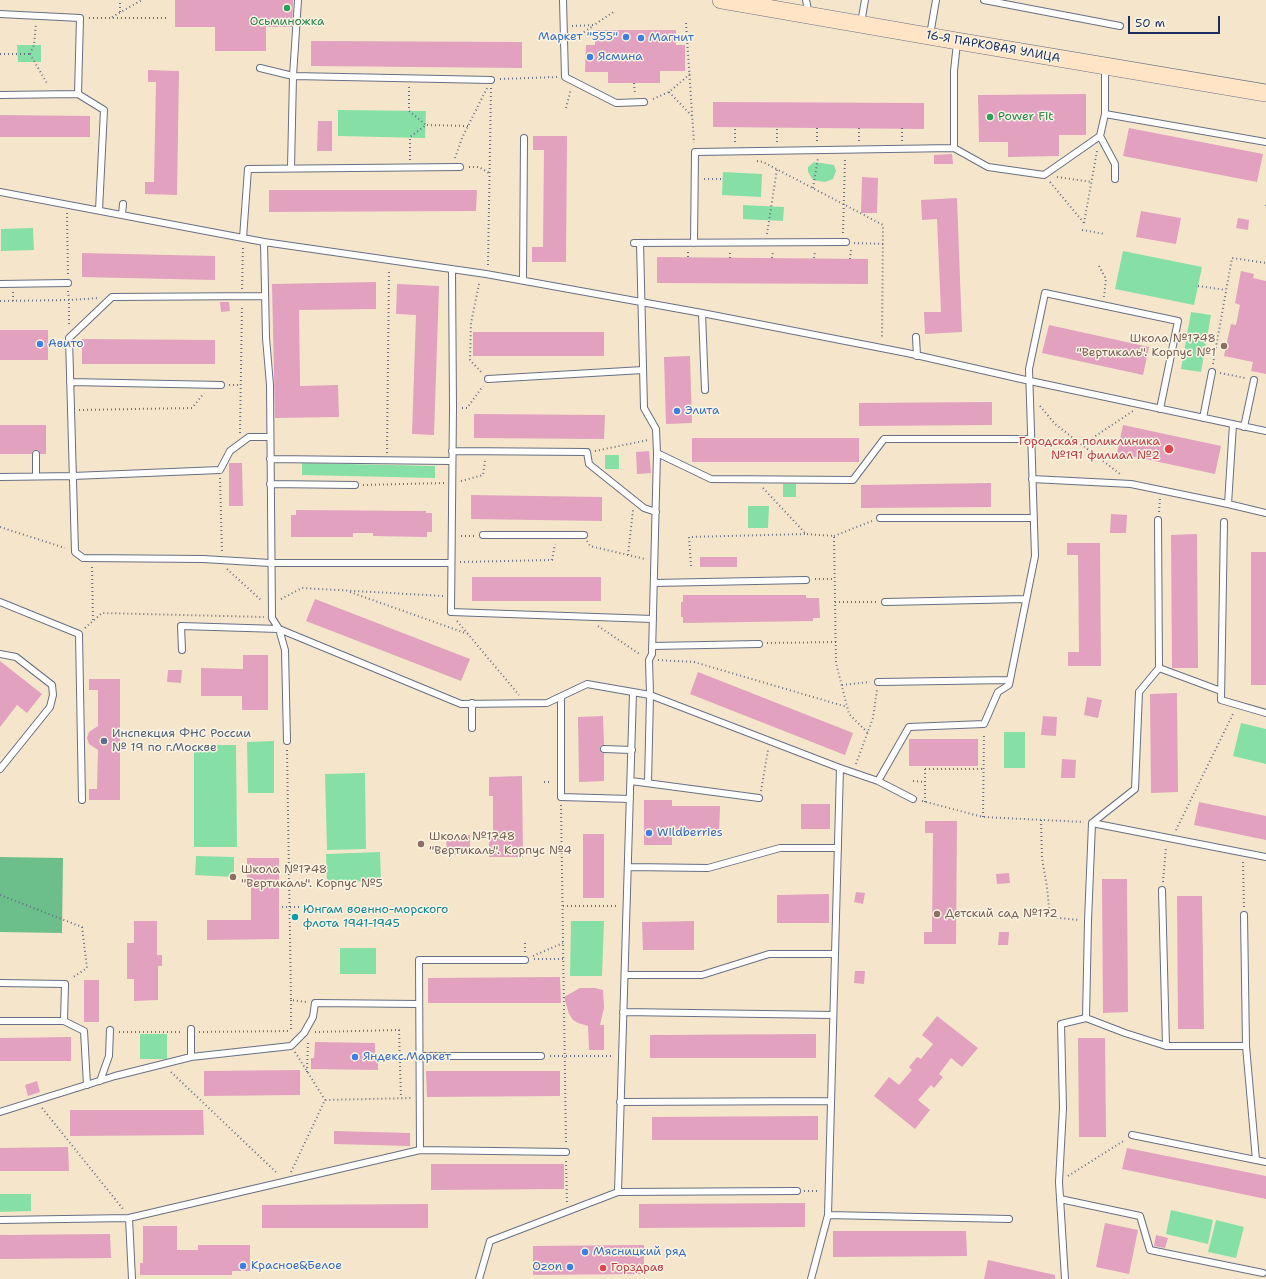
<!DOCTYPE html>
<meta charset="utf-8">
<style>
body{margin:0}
#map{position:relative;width:1266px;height:1279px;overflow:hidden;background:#f5e6cb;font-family:"Shantell Sans",sans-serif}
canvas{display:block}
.scale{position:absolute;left:1128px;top:16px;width:92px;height:18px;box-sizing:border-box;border:2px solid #1b2f5e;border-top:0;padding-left:5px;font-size:12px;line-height:14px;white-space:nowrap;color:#1b2f5e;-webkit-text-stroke:3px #fcf5e5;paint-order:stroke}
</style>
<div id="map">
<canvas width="1266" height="1279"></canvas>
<div class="scale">50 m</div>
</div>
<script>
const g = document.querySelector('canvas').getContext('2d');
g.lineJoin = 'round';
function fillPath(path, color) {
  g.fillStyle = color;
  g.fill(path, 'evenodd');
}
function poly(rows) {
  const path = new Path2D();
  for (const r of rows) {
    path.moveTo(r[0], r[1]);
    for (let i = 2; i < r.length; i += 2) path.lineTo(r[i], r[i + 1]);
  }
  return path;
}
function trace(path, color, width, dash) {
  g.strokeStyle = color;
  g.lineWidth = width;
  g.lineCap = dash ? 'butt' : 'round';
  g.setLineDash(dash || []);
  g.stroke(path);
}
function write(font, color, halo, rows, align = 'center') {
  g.font = font + ' "Shantell Sans",sans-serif';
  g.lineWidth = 3;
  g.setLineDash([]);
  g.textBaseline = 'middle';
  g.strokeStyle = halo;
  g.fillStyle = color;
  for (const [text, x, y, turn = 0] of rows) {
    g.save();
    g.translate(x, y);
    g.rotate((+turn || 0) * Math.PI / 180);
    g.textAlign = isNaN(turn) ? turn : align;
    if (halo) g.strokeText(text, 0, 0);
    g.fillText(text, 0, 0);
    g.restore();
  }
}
const green = poly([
 [17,45,41,45,41,62,18,62],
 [338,110,426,111,425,138,338,136],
 [814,162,834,165,836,171,833,179,825,182,813,180,808,172,808,167],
 [723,172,762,174,761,197,722,195],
 [743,205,784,207,783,221,743,219],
 [33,228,34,250,1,251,1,229],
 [1123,251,1202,267,1194,305,1115,289],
 [1191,312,1211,315,1201,372,1181,369],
 [605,455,619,455,619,469,605,469],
 [302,463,435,466,435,478,302,475],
 [783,484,796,484,796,497,783,497],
 [748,506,769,506,768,528,748,528],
 [1241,723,1266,729,1266,764,1233,756],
 [1004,732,1025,732,1025,768,1004,768],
 [274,741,274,793,248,793,247,742],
 [194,745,236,745,237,847,194,847],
 [365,773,366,849,327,850,325,774],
 [380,852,381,881,327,882,326,854],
 [196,856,234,857,234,877,195,875],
 [571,921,604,921,602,976,570,976],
 [340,948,376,948,376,974,340,974],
 [140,1034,167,1034,167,1059,140,1059],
 [0,1194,31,1194,31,1211,0,1212],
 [1171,1210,1213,1220,1208,1244,1166,1234],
 [1216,1220,1244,1227,1236,1258,1208,1252]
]);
const forest = poly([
 [0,857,63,858,62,933,0,932]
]);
const building = poly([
 [175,0,293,0,292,27,266,27,266,51,215,51,215,27,175,27],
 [595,30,676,30,676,45,685,45,685,71,660,71,660,83,608,83,608,72,585,72,586,45,595,45],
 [311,41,522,42,522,68,311,66],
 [148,70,179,71,177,195,145,194,145,182,154,182,156,82,148,82],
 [1086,94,1086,135,1059,135,1059,156,1008,157,1008,142,979,142,978,95],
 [713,102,924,103,924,129,713,127],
 [0,115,90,116,90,137,0,137],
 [318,121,332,121,332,151,317,151],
 [1129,128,1263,154,1257,182,1123,156],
 [533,136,567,136,566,262,532,262,532,247,543,247,544,150,533,150],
 [952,154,953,164,934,164,934,155],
 [862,177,878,178,877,213,861,213],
 [269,190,477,190,476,211,269,212],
 [957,198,962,332,925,334,924,312,941,312,937,219,922,220,921,200],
 [1141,211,1181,218,1176,244,1136,237],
 [1238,218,1249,220,1248,230,1236,228],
 [82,253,215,256,215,280,82,277],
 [657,257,868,259,868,284,657,283],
 [1241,271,1254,274,1253,278,1266,281,1266,374,1251,371,1253,362,1224,356,1231,324,1236,325,1240,305,1235,303],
 [376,282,376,309,299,310,300,386,338,385,339,417,275,418,272,284],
 [397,284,439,286,434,435,412,434,416,315,396,314],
 [220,302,229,302,230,311,221,312],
 [1049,325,1149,347,1143,375,1042,353],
 [0,330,48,330,48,360,0,360],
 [473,332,604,332,604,356,473,356],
 [82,339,215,340,215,364,82,364],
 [690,356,692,423,666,424,664,357],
 [992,402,992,425,859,426,859,403],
 [474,414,605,415,604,439,474,438],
 [0,425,46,425,46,454,40,454,39,450,36,450,32,451,32,454,0,454],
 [1123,425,1221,446,1215,474,1117,453],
 [692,438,859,438,859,462,692,462],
 [649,451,651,473,637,474,636,452],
 [229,463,242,463,243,506,229,506],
 [991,483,991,507,861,508,861,485],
 [471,495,602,497,602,521,471,519],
 [296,510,426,511,426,513,432,513,432,532,427,532,427,537,373,536,373,533,353,533,353,537,291,537,291,515,296,515],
 [1111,514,1127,515,1126,533,1110,533],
 [1197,534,1198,668,1172,668,1171,535],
 [1067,543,1100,543,1101,666,1068,666,1068,652,1079,652,1078,555,1067,555],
 [1251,552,1266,552,1266,685,1251,685],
 [700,557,737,557,737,567,700,567],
 [472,577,601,577,601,601,472,601],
 [683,595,806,595,806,598,819,598,820,618,813,618,813,621,683,623,683,617,681,617,681,602,683,602],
 [315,599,470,659,461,681,306,621],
 [243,655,268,655,268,710,242,710,242,696,201,696,201,668,243,669],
 [0,661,42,694,27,713,17,705,0,727],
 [168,670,182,670,181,683,167,682],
 [698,672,853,733,845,755,690,694],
 [89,679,120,679,120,800,89,800,89,789,97,789,98,750,89,744,87,738,89,732,98,726,98,690,89,690],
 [1177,693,1178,792,1151,793,1150,694],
 [1087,697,1102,700,1098,718,1084,715],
 [603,716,604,745,600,746,600,749,601,753,604,753,604,781,579,782,578,717],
 [1043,716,1057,717,1056,736,1041,735],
 [909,739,978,739,978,766,909,766],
 [1062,759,1076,760,1075,778,1061,778],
 [522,776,523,857,489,857,489,837,493,837,493,796,489,796,489,777],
 [644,800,672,800,672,806,720,806,719,835,672,835,672,845,644,845],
 [1199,802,1266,816,1266,840,1194,825],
 [801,804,830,804,830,829,801,829],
 [925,821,957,821,956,944,924,944,924,932,932,932,933,833,925,833],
 [583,834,604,834,604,898,583,898],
 [470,835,470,854,447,855,446,836],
 [247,858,279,858,279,939,207,940,207,920,251,920,251,879,247,879],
 [1009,873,1010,883,997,884,996,874],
 [1102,879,1127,879,1128,1012,1103,1013],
 [856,892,865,893,863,904,854,902],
 [829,894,829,923,777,923,777,895],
 [1177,896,1202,896,1204,1029,1178,1029],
 [134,921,157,921,157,955,162,955,162,966,158,966,158,1000,134,1001,134,979,127,979,127,943,134,943],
 [694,921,694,950,643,950,642,922],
 [999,932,1009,932,1008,945,998,945],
 [855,971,865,971,864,984,854,983],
 [560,977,561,1003,428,1003,428,978],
 [84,980,99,980,99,1022,84,1022],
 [580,988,595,988,603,990,604,1008,600,1025,604,1025,604,1050,589,1050,588,1026,578,1023,573,1020,569,1014,564,997],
 [937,1016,978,1048,962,1067,951,1058,939,1074,943,1077,934,1088,931,1085,918,1100,930,1110,915,1129,874,1096,889,1077,899,1085,912,1070,909,1067,917,1057,921,1059,933,1044,922,1035],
 [816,1034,816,1058,650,1058,650,1035],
 [71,1037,71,1061,0,1061,0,1038],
 [1078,1038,1105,1038,1106,1137,1079,1137],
 [315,1042,375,1043,375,1058,378,1058,378,1070,311,1069,311,1058,314,1058],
 [300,1070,300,1095,204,1096,204,1071],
 [426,1071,560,1071,560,1096,427,1097],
 [37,1081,40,1092,28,1096,25,1085],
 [70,1110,203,1110,204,1135,70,1136],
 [818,1116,818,1140,652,1140,652,1117],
 [334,1131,410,1133,410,1146,334,1144],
 [68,1147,69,1171,0,1171,0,1148],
 [1127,1148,1266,1176,1266,1199,1122,1169],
 [431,1164,564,1164,564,1189,431,1190],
 [805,1203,805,1227,639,1228,639,1204],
 [428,1204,428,1228,262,1228,262,1205],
 [1105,1223,1138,1230,1129,1274,1096,1267],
 [143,1226,177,1226,177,1250,198,1250,198,1245,250,1245,250,1271,232,1271,232,1275,140,1275,140,1263,143,1263],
 [833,1231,966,1231,967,1256,833,1257],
 [110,1234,111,1258,0,1259,0,1235],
 [1156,1235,1168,1238,1165,1248,1154,1246],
 [644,1245,644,1274,533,1275,533,1246],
 [988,1260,1055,1275,1055,1279,984,1279]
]);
const path = poly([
 [120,12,120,0],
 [112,17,142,0],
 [89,18,168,18],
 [686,23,694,143],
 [572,26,594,25,615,11],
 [574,39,593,26],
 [0,54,30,54],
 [30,54,48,85],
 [30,54,34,45,36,24],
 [500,79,557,77],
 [634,83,635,94],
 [409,87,409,111,426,125],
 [669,92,692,116],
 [653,99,669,92,690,74],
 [566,108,571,89],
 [817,141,817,128],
 [859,141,859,128],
 [902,141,902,128],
 [735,142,735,127],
 [777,142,777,128],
 [455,158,462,138,487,88],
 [410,160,410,137,426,125,468,126],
 [757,161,763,162,883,225,882,338],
 [469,167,479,167,489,173],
 [1057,177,1092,182],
 [704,179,722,179],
 [1050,182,1084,223],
 [813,188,818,158],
 [1266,206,1266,205],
 [67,213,68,275],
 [1084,223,1097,151],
 [1082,230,1105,234],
 [843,233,845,159],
 [767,234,777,169],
 [854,243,883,244],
 [688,257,688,251],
 [730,258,730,251],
 [772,258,773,251],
 [814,258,815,251],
 [850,259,851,250],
 [488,265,491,88],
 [1099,266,1106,279,1104,297],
 [479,284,471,323,470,360,482,373],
 [1198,286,1226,290],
 [242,289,243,247],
 [68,291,69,300,98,298],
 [13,292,13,301],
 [0,301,69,300,69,325],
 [1213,364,1232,258,1266,263],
 [1220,373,1245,378],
 [229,385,240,385],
 [1040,406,1055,424,1120,474],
 [462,408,467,408,483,386],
 [79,410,192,408,204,393],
 [240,433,242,305],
 [1082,445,1133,411],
 [595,451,648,440],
 [387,453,389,269],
 [220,478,222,552],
 [461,481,483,475,485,461],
 [363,485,445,483],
 [763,488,806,534,834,536,836,663,849,714,868,733],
 [1159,512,1160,499],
 [0,527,65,548],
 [461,536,474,536],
 [834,536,872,521],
 [587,541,590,546,645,559],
 [628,555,633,510],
 [460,562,552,560,555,544],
 [691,566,689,537,806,534],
 [92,567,93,621],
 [227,569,262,601],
 [815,579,835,579],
 [350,592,468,634],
 [281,599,302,588,443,596],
 [835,602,876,602],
 [457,621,519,695],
 [598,626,641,655],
 [85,628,102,613,264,617],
 [767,643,836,642],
 [658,660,694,662,847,707],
 [842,685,870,682],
 [287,750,291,1000,306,1002],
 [856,764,873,718,877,690],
 [925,769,984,769],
 [913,781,925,782],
 [544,782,552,782],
 [761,791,768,750],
 [922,801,983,817,1084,822],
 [925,802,925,766],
 [561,805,566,1143],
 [983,817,984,733],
 [1041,820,1042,858,1047,887,1050,917,1079,920],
 [1176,830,1234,712],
 [1243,862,1244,907],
 [1163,882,1166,847],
 [0,895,82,927,87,968,72,978],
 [563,906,617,906],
 [282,907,300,907],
 [525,952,525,942],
 [533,956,563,943],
 [534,959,563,959],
 [291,1000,291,1031],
 [119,1032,183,1032],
 [199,1032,291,1031],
 [315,1032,399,1030,401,1098],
 [295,1052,325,1100],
 [550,1056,614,1056],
 [171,1072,278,1174],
 [307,1072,308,1043],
 [42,1108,123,1209],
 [566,1161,567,1203],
 [291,1172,325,1100,411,1098],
 [1068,1176,1125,1140],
 [804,1191,820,1191]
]);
const lane = poly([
 [298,0,293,76,491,80],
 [563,0,565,77,616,103,644,102],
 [806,0,809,14],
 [984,0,1120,26],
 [0,14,80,18,78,94,0,95],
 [861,23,865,0],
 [930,35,936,0],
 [260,68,293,76,291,168],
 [1105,68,1105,114,1100,136,1115,164,1115,179],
 [78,94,104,110,99,210],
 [1105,114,1266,142],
 [954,148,988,167,1044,175,1100,136],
 [0,192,264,242,486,274,702,313,907,353,1030,381,1266,431],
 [122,215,123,204],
 [243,238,248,169,460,167],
 [264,242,266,338,270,385,272,618,279,629,461,704,547,703,587,684,650,695,840,768,878,781,913,799],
 [634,243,846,242],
 [640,243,644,408,656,429,657,453,652,654,649,660,650,695,648,783],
 [694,243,695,152,954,148,954,71,957,43],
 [452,269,453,407,451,612,653,619],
 [523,280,524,138],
 [0,284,68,283],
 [265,296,112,297,69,338,75,552,83,558,203,559,270,563,451,563],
 [702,313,705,390],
 [916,337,917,356],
 [488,379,643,370],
 [70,382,221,385],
 [1203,418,1212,372],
 [1244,427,1254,380],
 [452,451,587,452,589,464,644,508,656,512],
 [657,453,711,479,853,480,884,439,1031,439],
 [36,454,36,476],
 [270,459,452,461],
 [0,477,73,476,220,470,230,451,249,437,270,437],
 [1032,479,1131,484,1228,504,1233,424],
 [270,484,355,485],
 [1228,504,1266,513],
 [880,518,1033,518],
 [1224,522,1221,700,1266,713],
 [483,535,584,535],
 [654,583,806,580],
 [0,602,79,634,82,800],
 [885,602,1026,599],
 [652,646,759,644],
 [182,650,181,626,279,629,285,650,287,741],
 [0,654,16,657,52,685,53,695,50,707,0,769],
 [1159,668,1221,691],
 [878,682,1010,680],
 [561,697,561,797,630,799],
 [472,728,472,703],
 [604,749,632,750],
 [631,781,759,798],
 [878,781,909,727,984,724,998,692,1009,685,1035,556,1029,369,1045,293,1178,321,1160,409],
 [1092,823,1266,857],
 [628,867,708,868,780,848,838,848],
 [1162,890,1166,1046],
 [1244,915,1246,1046,1256,1160],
 [625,975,702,975,769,954,835,954],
 [0,983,65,984,64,1021],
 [623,1012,833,1015],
 [1086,1018,1125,1033,1166,1046,1246,1046],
 [0,1021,64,1021,84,1031,87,1085],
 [191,1029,191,1057],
 [420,1056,541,1056],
 [100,1081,109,1056,110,1030],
 [620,1102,831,1101],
 [0,1112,115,1076,191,1057,291,1046,304,1033,313,1017,315,1003,419,1004],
 [1132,1135,1266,1162],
 [420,1150,419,960,525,960],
 [618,1192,797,1191],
 [1060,1199,1140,1216,1150,1250,1263,1273],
 [828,1215,1009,1219],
 [129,1218,132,1279],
 [0,1220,129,1218,420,1150,566,1152],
 [479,1279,490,1241,618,1192,633,692],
 [811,1279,828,1215,840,768],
 [1065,1279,1059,1182,1063,1108,1061,1024,1086,1018,1088,921,1092,823,1135,789,1139,692,1159,668,1158,520]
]);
const secondary = poly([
 [721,0,957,41,1266,93]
]);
const markers = [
 [287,8,4,"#2e9e5b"],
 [626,37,4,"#3f7fe0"],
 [641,38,4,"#3f7fe0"],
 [590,57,4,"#3f7fe0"],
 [990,117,4,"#2e9e5b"],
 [40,344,4,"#3f7fe0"],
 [1224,346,4,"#8d6e63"],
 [677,411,4,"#3f7fe0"],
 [1169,449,5,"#e0444e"],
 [104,741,4,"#5c6f8a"],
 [649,833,4,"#3f7fe0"],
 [421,844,4,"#8d6e63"],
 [233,877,4,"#8d6e63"],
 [937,914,4,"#8d6e63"],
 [295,917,4,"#0f9aa8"],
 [355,1057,4,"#3f7fe0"],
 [585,1252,4,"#3f7fe0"],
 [243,1266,4,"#3f7fe0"],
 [570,1267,4,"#3f7fe0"],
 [603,1268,4,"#e0444e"]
];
const leisureNames = [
 ["Осьминожка",287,22],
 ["Power Fit",998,117,"left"]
];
const shopNames = [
 ["Маркет \"555\"",618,37,"right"],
 ["Магнит",649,38],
 ["Ясмина",598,57],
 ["Авито",48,344],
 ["Элита",685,411],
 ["Wildberries",657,833],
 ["Яндекс.Маркет",363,1057],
 ["Мясницкий ряд",593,1252],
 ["Красное&Белое",251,1266],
 ["Ozon",562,1267,"right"]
];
const streetNames = [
 ["16-Я ПАРКОВАЯ УЛИЦА",993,47,10]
];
const educationNames = [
 ["Школа №1748",1216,339,"right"],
 ["\"Вертикаль\". Корпус №1",1216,353,"right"],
 ["Школа №1748",429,837],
 ["\"Вертикаль\". Корпус №4",429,851],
 ["Школа №1748",241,870],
 ["\"Вертикаль\". Корпус №5",241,884],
 ["Детский сад №172",945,914]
];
const healthNames = [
 ["Городская поликлиника",1160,442],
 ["№191 филиал №2",1160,456],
 ["Горздрав",611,1268,"left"]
];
const serviceNames = [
 ["Инспекция ФНС России",112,734],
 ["№ 19 по г.Москве",112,748]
];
const cultureNames = [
 ["Юнгам военно-морского",303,910],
 ["флота 1941-1945",303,924]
];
fillPath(green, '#86e0a6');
fillPath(forest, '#6cbe8b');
fillPath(building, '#e1a1bf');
trace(lane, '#676f84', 8);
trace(secondary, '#676f84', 18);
trace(path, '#676f84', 2, [1, 3]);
trace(lane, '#fff', 6);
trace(secondary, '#ffe4c6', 17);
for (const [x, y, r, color] of markers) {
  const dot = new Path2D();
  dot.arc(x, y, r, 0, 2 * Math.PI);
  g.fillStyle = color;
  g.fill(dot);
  trace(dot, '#fcf5e5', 1.5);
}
write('12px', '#27864d', '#fcf5e5', leisureNames);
write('12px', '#366cbe', '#fcf5e5', shopNames, 'left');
write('12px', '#1b2f5e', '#fcf5e5', streetNames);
write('12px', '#785e54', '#fcf5e5', educationNames, 'left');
write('12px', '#be3a42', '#fcf5e5', healthNames, 'right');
write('12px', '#4e5e75', '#fcf5e5', serviceNames, 'left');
write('12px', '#0d838f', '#fcf5e5', cultureNames, 'left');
</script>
